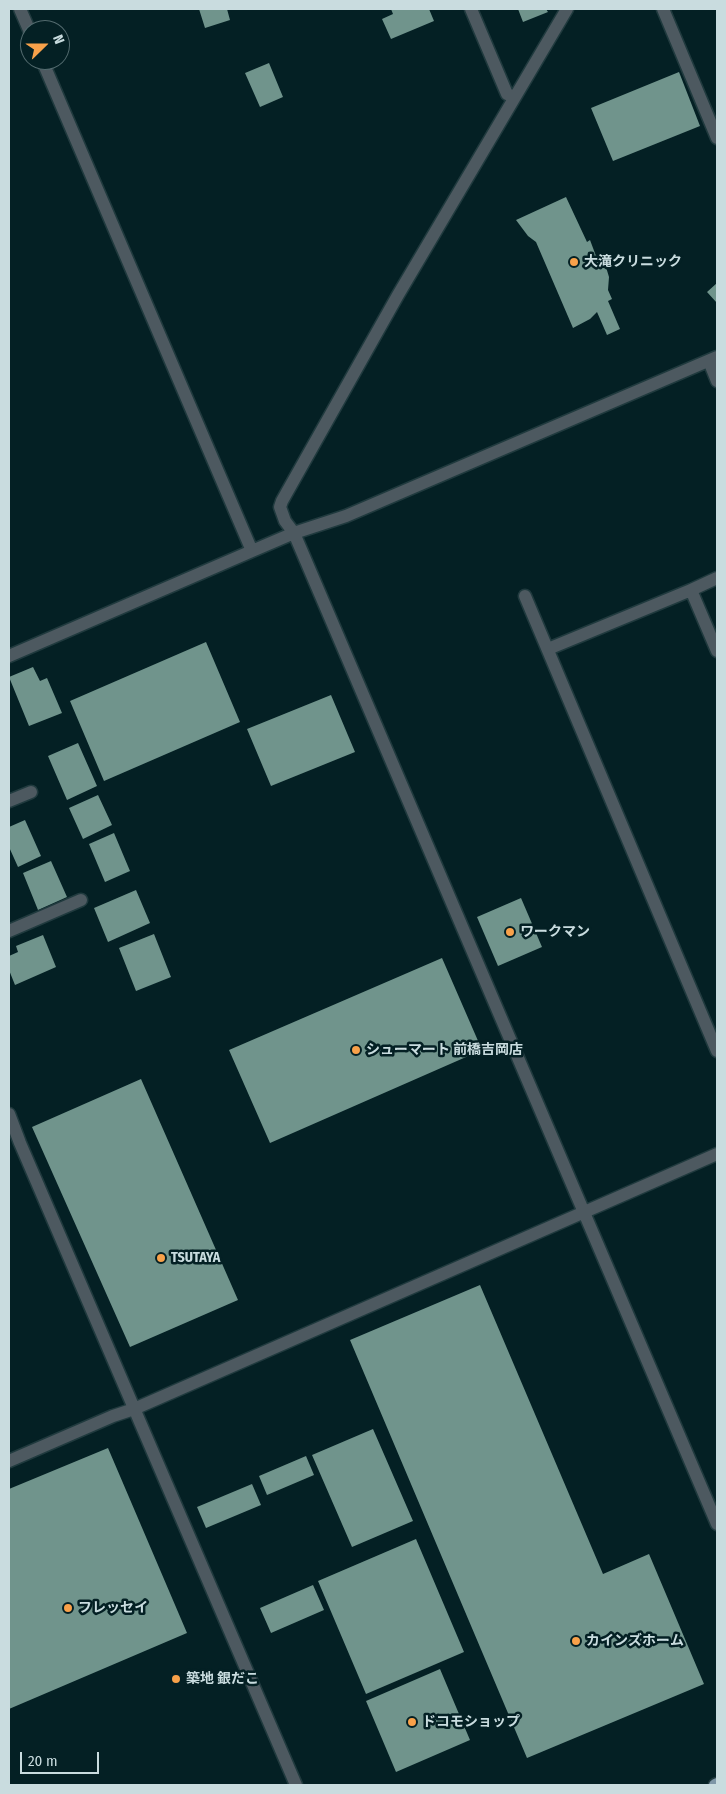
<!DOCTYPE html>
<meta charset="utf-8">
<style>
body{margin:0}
#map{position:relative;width:726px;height:1794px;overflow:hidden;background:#042024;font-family:"Fira Sans Condensed",sans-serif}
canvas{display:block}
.frame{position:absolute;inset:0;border:10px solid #c9dcdf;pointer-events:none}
.north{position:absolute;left:20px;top:20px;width:50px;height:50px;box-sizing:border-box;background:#042024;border:1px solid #536b6f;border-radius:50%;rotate:68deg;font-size:14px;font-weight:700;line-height:20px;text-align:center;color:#c9dcdf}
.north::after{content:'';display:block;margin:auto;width:18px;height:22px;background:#f8a14a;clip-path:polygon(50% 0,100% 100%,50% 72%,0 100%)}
.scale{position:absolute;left:20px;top:1752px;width:79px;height:22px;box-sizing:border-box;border:2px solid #c9dcdf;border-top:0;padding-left:6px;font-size:15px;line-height:18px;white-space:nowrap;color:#c9dcdf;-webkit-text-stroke:4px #042024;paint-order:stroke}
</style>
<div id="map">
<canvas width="726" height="1794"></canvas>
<div class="frame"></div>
<div class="north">N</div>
<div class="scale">20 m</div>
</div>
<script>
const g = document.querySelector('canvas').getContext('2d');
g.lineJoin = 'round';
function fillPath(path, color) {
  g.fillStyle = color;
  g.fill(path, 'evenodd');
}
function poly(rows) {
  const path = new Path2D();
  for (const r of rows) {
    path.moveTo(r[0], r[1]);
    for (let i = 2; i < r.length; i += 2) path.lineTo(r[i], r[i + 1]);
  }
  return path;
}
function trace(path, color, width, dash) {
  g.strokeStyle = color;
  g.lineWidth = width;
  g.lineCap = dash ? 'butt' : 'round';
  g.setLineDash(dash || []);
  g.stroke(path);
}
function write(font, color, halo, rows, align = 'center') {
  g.font = font + ' "Fira Sans Condensed","Noto Sans JP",sans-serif';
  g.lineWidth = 5;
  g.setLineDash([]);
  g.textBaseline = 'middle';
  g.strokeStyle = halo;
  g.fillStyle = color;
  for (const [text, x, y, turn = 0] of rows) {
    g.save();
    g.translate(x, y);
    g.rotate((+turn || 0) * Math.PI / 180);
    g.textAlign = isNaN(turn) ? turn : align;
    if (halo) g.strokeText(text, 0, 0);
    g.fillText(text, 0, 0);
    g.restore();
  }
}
const building = poly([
 [199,9,227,9,230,20,205,28],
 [391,9,429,9,434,21,391,39,382,19,393,14],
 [518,9,546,9,548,12,523,22],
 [269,63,283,97,260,107,245,73],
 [679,72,700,126,613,161,591,108],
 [566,197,587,242,590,240,596,256,602,253,606,267,609,277,608,290,612,299,608,301,620,329,607,335,597,312,590,319,573,328,536,242,528,236,516,220],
 [717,283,717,303,707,292],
 [206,642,240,722,104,781,70,701],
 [33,667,40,681,47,678,62,713,29,726,9,677],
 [331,695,355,752,271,786,247,729],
 [78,743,97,786,67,800,48,756],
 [98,795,112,825,83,839,69,808],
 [25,820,41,856,18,867,9,847,9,827],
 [114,833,130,871,105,882,89,844],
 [51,861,67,897,38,910,23,873],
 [136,890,150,923,108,942,94,908],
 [521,898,542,947,498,966,477,917],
 [154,934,171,977,136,991,119,948],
 [43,935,56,967,15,985,9,970,9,956,18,952,16,946],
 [442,958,482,1050,270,1143,229,1050],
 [141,1079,238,1300,130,1347,32,1127],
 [480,1285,603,1574,649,1554,704,1684,527,1758,350,1340],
 [373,1429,413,1521,352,1547,312,1455],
 [108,1448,187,1633,9,1709,9,1489],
 [306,1456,314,1475,267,1495,259,1476],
 [252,1484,261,1505,206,1528,197,1507],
 [416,1539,464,1652,366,1694,318,1581],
 [313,1585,324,1610,271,1633,260,1608],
 [440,1669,470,1740,396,1772,366,1701]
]);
const minor = poly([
 [20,9,30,32],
 [471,9,507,94,514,97],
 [567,9,398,295,282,501,280,507,285,521,294,533,717,1524],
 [663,9,717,138],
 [42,60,252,551],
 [709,361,717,381],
 [717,578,691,590,717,651],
 [525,596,717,1051],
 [548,649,691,590],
 [9,656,252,551,294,533,346,516,717,357],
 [9,801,31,792],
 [9,931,81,900],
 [9,1114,20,1143,296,1785],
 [9,1461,113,1416,134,1409,717,1154]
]);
const major = poly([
 [715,1785,717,1784]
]);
const markers = [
 [574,262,5,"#f8a14a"],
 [510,932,5,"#f8a14a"],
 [356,1050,5,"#f8a14a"],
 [161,1258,5,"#f8a14a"],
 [68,1608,5,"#f8a14a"],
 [576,1641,5,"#f8a14a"],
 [176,1679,5,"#f8a14a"],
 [412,1722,5,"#f8a14a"]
];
const poiNames = [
 ["大滝クリニック",584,262],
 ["ワークマン",520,932],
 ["シューマート 前橋吉岡店",366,1050],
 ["TSUTAYA",171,1258],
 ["フレッセイ",78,1608],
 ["カインズホーム",586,1641],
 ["築地 銀だこ",186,1679],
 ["ドコモショップ",422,1722]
];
fillPath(building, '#70948c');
trace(minor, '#203a3e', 15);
trace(major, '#203a3e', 15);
trace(minor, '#4d5960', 12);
trace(major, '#7e96a6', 12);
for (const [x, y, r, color] of markers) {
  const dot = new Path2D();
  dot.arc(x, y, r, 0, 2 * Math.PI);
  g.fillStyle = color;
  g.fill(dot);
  trace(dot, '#042024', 2);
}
write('bold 14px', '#c9dcdf', '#042024', poiNames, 'left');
</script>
